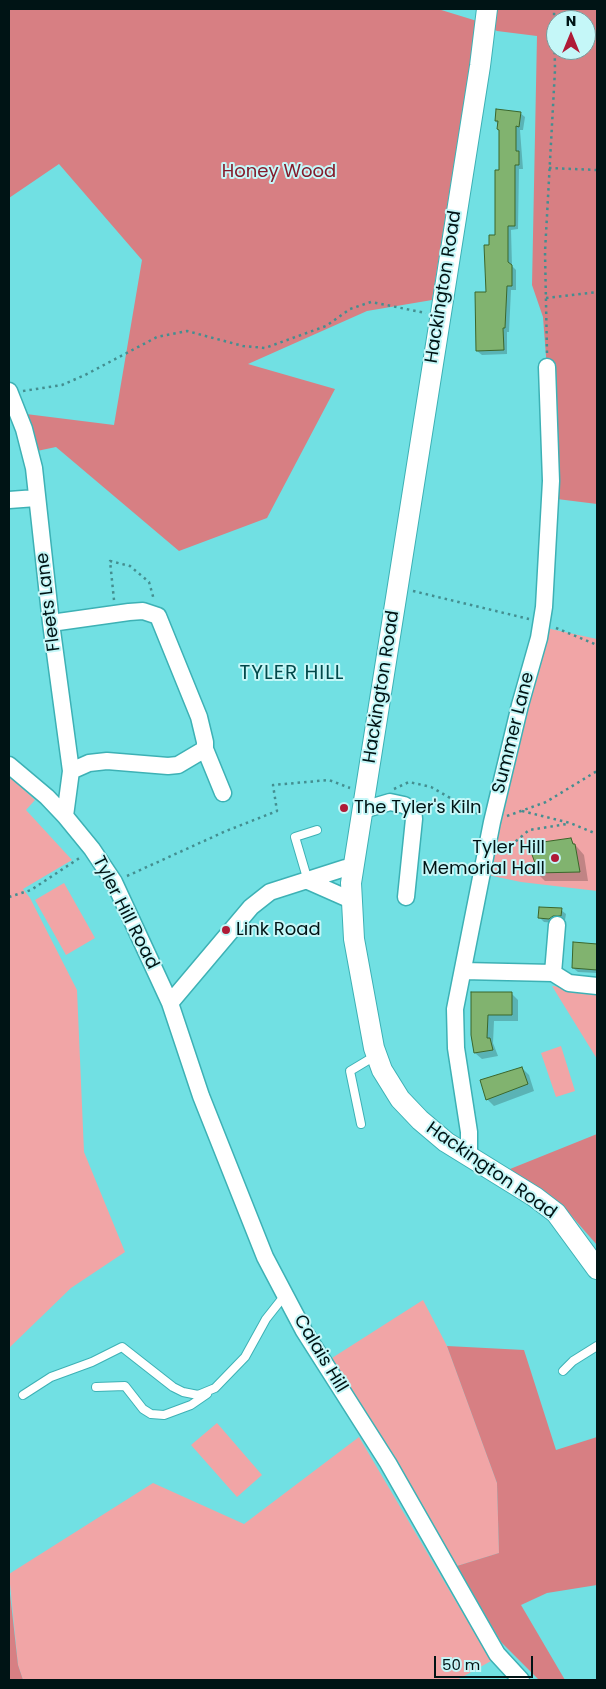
<!DOCTYPE html>
<style>
body{margin:0}
#map{position:relative;width:606px;height:1689px;overflow:hidden;background:#71e0e3;font-family:Poppins,sans-serif}
canvas{display:block}
.frame{position:absolute;inset:0;border:10px solid #001415;pointer-events:none}
.north{position:absolute;left:546px;top:10px;width:50px;height:50px;box-sizing:border-box;background:#c5f7f8;border:1px solid #769c9d;border-radius:50%;rotate:0deg;font-size:14px;font-weight:700;line-height:20px;text-align:center;color:#001415}
.north::after{content:'';display:block;margin:auto;width:18px;height:22px;background:#af1b37;clip-path:polygon(50% 0,100% 100%,50% 72%,0 100%)}
.scale{position:absolute;left:434px;top:1656px;width:99px;height:22px;box-sizing:border-box;border:2px solid #001415;border-top:0;padding-left:6px;font-size:15px;line-height:18px;white-space:nowrap;color:#001415;-webkit-text-stroke:4px #c5f7f8;paint-order:stroke}
</style>
<div id="map">
<canvas width="606" height="1689"></canvas>
<div class="frame"></div>
<div class="north">N</div>
<div class="scale">50 m</div>
</div>
<script>
const g = document.querySelector('canvas').getContext('2d');
g.lineJoin = 'round';
function fillPath(path, color) {
  g.fillStyle = color;
  g.fill(path, 'evenodd');
}
function poly(rows) {
  const path = new Path2D();
  for (const r of rows) {
    path.moveTo(r[0], r[1]);
    for (let i = 2; i < r.length; i += 2) path.lineTo(r[i], r[i + 1]);
  }
  return path;
}
function trace(path, color, width, dash) {
  g.strokeStyle = color;
  g.lineWidth = width;
  g.lineCap = dash ? 'butt' : 'round';
  g.setLineDash(dash || []);
  g.stroke(path);
}
function write(font, color, halo, rows, align = 'center') {
  g.font = font + ' Poppins,sans-serif';
  g.lineWidth = 4;
  g.setLineDash([]);
  g.textBaseline = 'middle';
  g.strokeStyle = halo;
  g.fillStyle = color;
  for (const [text, x, y, turn = 0] of rows) {
    g.save();
    g.translate(x, y);
    g.rotate((+turn || 0) * Math.PI / 180);
    g.textAlign = isNaN(turn) ? turn : align;
    if (halo) g.strokeText(text, 0, 0);
    g.fillText(text, 0, 0);
    g.restore();
  }
}
const green = poly([
 [546,628,597,639,597,891,521,882,483,874],
 [9,776,35,800,26,810,72,860,23,889,30,898,77,990,84,1152,125,1252,71,1288,9,1348],
 [64,883,95,938,66,955,35,900],
 [552,986,597,990,597,1059],
 [561,1046,575,1091,556,1097,541,1053],
 [423,1300,447,1346,497,1483,499,1553,457,1566,332,1358],
 [217,1423,262,1475,237,1497,191,1445],
 [359,1437,491,1661,457,1680,23,1680,18,1665,9,1574,153,1483,244,1524]
]);
const forest = poly([
 [9,9,438,9,477,21,432,300,367,311,248,364,335,389,267,518,179,551,56,447,37,451,26,414,114,425,142,260,59,164,9,198],
 [490,9,597,9,597,504,557,499,543,317,532,285,537,36,497,31,491,28],
 [556,20,586,20,586,50,556,50],
 [597,1134,597,1245,569,1213,510,1169],
 [447,1346,524,1350,556,1450,597,1437,597,1585,547,1593,521,1605,565,1680,539,1680,501,1642,457,1566,499,1553,497,1483],
 [9,1585,18,1665,23,1680,9,1680]
]);
const shadow = poly([
 [520,113,525,117,523,130,520,130,523,169,519,169,518,229,511,230,512,266,516,270,516,290,511,290,509,332,507,332,507,354,482,355,477,351,496,236,500,172,500,131,496,121],
 [571,840,584,855,588,881,545,881,536,872],
 [561,910,566,914,565,920,558,920,554,923,544,922,540,918],
 [575,944,597,945,597,973,578,972,573,968],
 [473,993,511,993,518,1000,518,1021,494,1021,493,1043,498,1056,482,1059,475,1053],
 [522,1068,529,1075,534,1091,494,1106,487,1099,482,1081]
]);
const building = poly([
 [496,109,521,112,519,127,516,126,516,151,519,151,519,165,515,165,515,226,508,226,508,262,512,265,512,286,507,286,505,328,503,328,504,350,476,351,475,292,486,292,484,245,489,245,489,235,495,235,495,170,499,170,499,130,497,129,498,121,495,121,496,109],
 [571,838,573,844,575,844,580,872,535,873,535,863,531,852,543,842,571,838],
 [539,907,562,908,561,916,553,916,549,919,538,918,539,907],
 [573,942,597,944,597,970,572,968,573,942],
 [471,992,512,992,512,1015,488,1015,487,1038,490,1038,493,1050,474,1053,471,1035,471,992],
 [522,1067,528,1084,486,1100,480,1080,522,1067]
]);
const path = poly([
 [549,168,597,170],
 [546,298,597,292],
 [547,353,545,252,555,70,554,9],
 [23,391,62,385,85,375,157,337,187,331,243,346,265,348,326,326,350,309,371,302,426,313],
 [413,591,529,619],
 [114,600,110,561,130,566,149,582,154,600],
 [556,628,597,645],
 [394,789,409,782,431,787,480,815],
 [522,811,570,823,597,834],
 [507,816,546,802,597,771],
 [501,854,529,830,567,824],
 [127,876,226,831,277,811,273,785,329,780,350,788],
 [9,897,31,890,81,857]
]);
const service = poly([
 [308,881,295,837,317,830],
 [361,1124,350,1071,375,1056],
 [563,1371,573,1361,597,1346],
 [96,1387,125,1386,143,1409,151,1414,164,1415,191,1405,207,1394],
 [23,1395,51,1377,92,1362,122,1347,173,1387,183,1392,198,1395,215,1388,245,1357,266,1319,285,1295]
]);
const minor = poly([
 [9,391,24,429,34,468,51,623,71,771,65,816],
 [9,500,36,498],
 [51,623,129,612,143,611,158,616,199,717,205,742,205,749,178,765,168,766,107,761,89,763,71,771],
 [205,749,223,793],
 [9,765,47,797,65,816,92,849,114,882,170,1003,201,1096,265,1257,304,1331,388,1463,497,1654,521,1680],
 [363,810,390,802,404,805,413,810,414,819,406,897],
 [308,881,351,900],
 [463,971,553,973,569,983,597,986],
 [553,973,557,925],
 [170,1003,251,907,270,892,345,868,354,868],
 [469,1156,469,1132,456,1048,455,1009,492,822,520,705,539,638,544,607,551,481,547,367]
]);
const tertiary = poly([
 [487,9,480,66,351,883,354,939,374,1048,382,1070,400,1099,420,1120,446,1142,535,1197,556,1213,597,1269]
]);
const markers = [
 [344,808,5,"#af1b37"],
 [555,858,5,"#af1b37"],
 [226,930,5,"#af1b37"]
];
const parkNames = [
 ["Honey Wood",279,172]
];
const streetNames = [
 ["Hackington Road",444,287,-81],
 ["Fleets Lane",49,602,-97],
 ["Hackington Road",382,687,-81],
 ["Summer Lane",514,733,-76],
 ["Tyler Hill Road",125,913,63],
 ["Hackington Road",491,1171,35],
 ["Calais Hill",320,1354,59]
];
const poiNames = [
 ["The Tyler's Kiln",354,808],
 ["Tyler Hill",545,848,"right"],
 ["Memorial Hall",545,869,"right"],
 ["Link Road",236,930]
];
const quarterNames = [
 ["TYLER HILL",292,674]
];
fillPath(green, '#f1a5a6');
fillPath(forest, '#d77f83');
fillPath(shadow, '#0003');
fillPath(building, '#81b36f');
trace(building, '#3b662b', 1);
trace(service, '#3db1b5', 10);
trace(minor, '#3db1b5', 19);
trace(tertiary, '#3db1b5', 22);
trace(path, '#448e90', 2.5, [2.5, 4]);
trace(service, '#fff', 8);
trace(minor, '#fff', 16);
trace(tertiary, '#fff', 20);
for (const [x, y, r, color] of markers) {
  const dot = new Path2D();
  dot.arc(x, y, r, 0, 2 * Math.PI);
  g.fillStyle = color;
  g.fill(dot);
  trace(dot, '#c5f7f8', 2);
}
write('18px', '#831b2b', '#c5f7f8', parkNames);
write('18px', '#001415', '#c5f7f8', streetNames);
write('18px', '#001415', '#c5f7f8', poiNames, 'left');
g.letterSpacing = '1px';
write('20px', '#02484a', '#c5f7f8', quarterNames);
g.letterSpacing = '0px';
</script>
